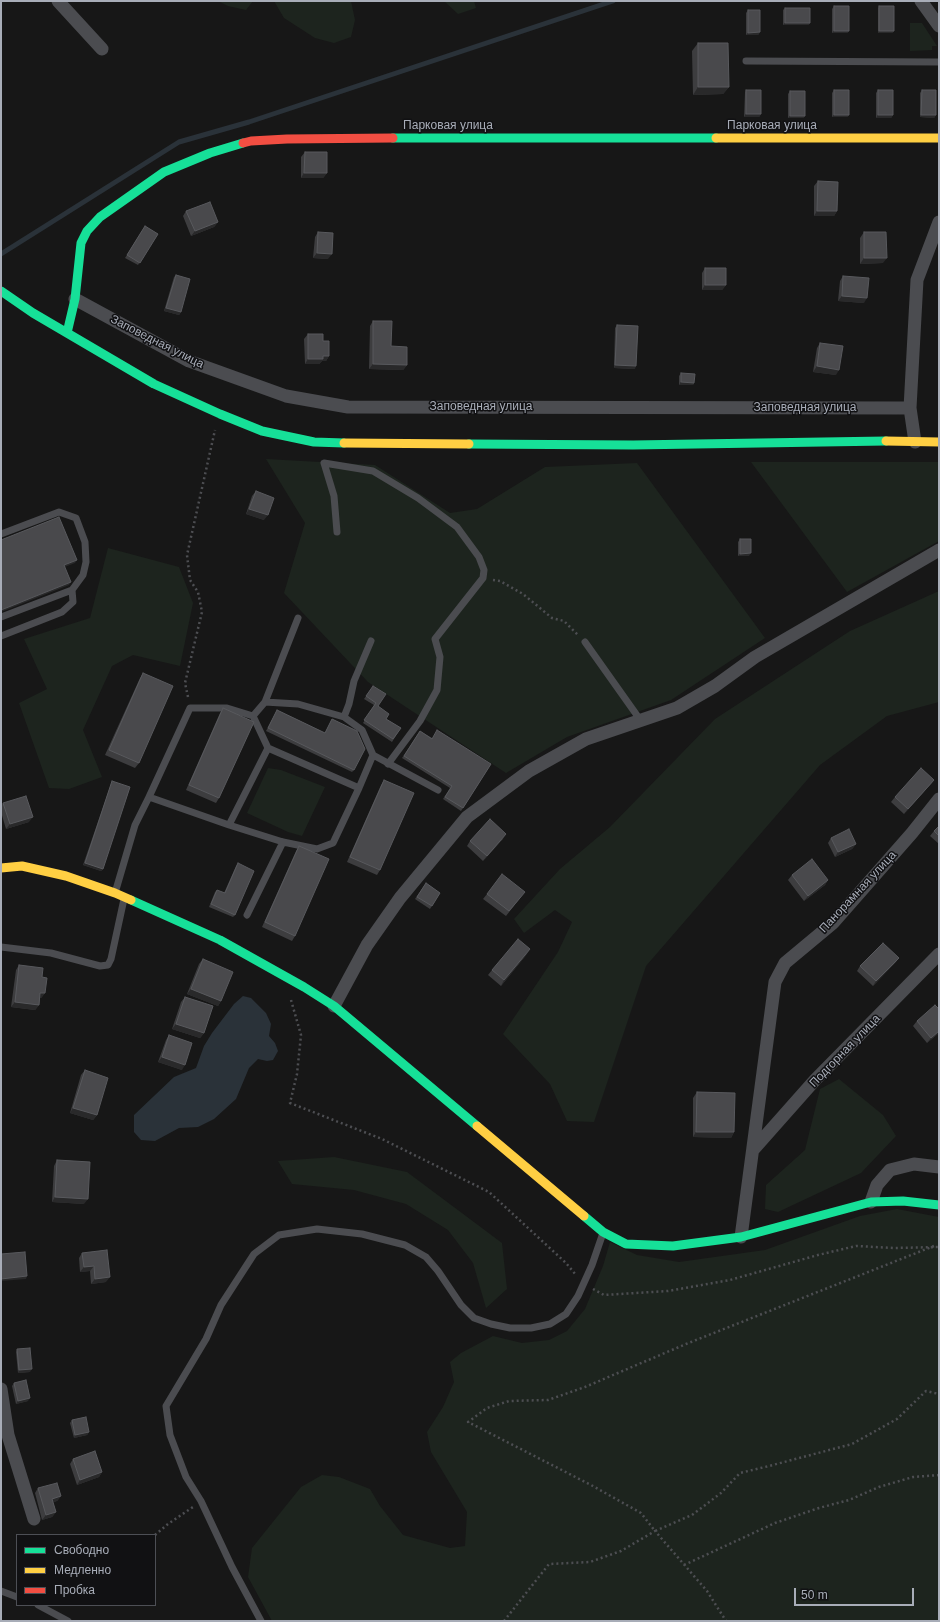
<!DOCTYPE html>
<meta charset="utf-8">
<style>
body{margin:0}
#map{position:relative;width:940px;height:1622px;overflow:hidden;background:#171717;font-family:Arial,sans-serif}
canvas{display:block}
.frame{position:absolute;inset:0;border:2px solid #a8adb8;pointer-events:none}
.legend{position:absolute;left:16px;top:1534px;width:140px;height:72px;box-sizing:border-box;background:#111113;border:1px solid #4d4f55;margin:0;padding:5px 7px;list-style:none;font-size:12px;color:#a8adb8}
.legend li{display:flex;align-items:center;gap:8px;height:20px}
.legend b{width:20px;border:1px solid #4d4f55}
.scale{position:absolute;left:794px;top:1588px;width:120px;height:18px;box-sizing:border-box;border:2px solid #a8adb8;border-top:0;padding-left:5px;font-size:12px;line-height:14px;white-space:nowrap;color:#a8adb8;-webkit-text-stroke:3px #111113;paint-order:stroke}
</style>
<div id="map">
<canvas width="940" height="1622"></canvas>
<div class="frame"></div>
<ul class="legend">
<li><b style="height:5px;background:#16e098"></b>Свободно</li>
<li><b style="height:5px;background:#ffcf43"></b>Медленно</li>
<li><b style="height:5px;background:#f24e42"></b>Пробка</li>
</ul>
<div class="scale">50 m</div>
</div>
<script>
const g = document.querySelector('canvas').getContext('2d');
g.lineJoin = 'round';
function fillPath(path, color) {
  g.fillStyle = color;
  g.fill(path, 'evenodd');
}
function poly(rows) {
  const path = new Path2D();
  for (const r of rows) {
    path.moveTo(r[0], r[1]);
    for (let i = 2; i < r.length; i += 2) path.lineTo(r[i], r[i + 1]);
  }
  return path;
}
function trace(path, color, width, dash) {
  g.strokeStyle = color;
  g.lineWidth = width;
  g.lineCap = dash ? 'butt' : 'round';
  g.setLineDash(dash || []);
  g.stroke(path);
}
function write(font, color, halo, rows, align = 'center') {
  g.font = font + ' Arial,sans-serif';
  g.lineWidth = 3;
  g.setLineDash([]);
  g.textBaseline = 'middle';
  g.strokeStyle = halo;
  g.fillStyle = color;
  for (const [text, x, y, turn = 0] of rows) {
    g.save();
    g.translate(x, y);
    g.rotate((+turn || 0) * Math.PI / 180);
    g.textAlign = isNaN(turn) ? turn : align;
    if (halo) g.strokeText(text, 0, 0);
    g.fillText(text, 0, 0);
    g.restore();
  }
}
const green = poly([
 [218,1,253,1,246,10,228,6],
 [274,1,351,1,355,20,351,37,334,43,315,38,284,18],
 [444,1,474,1,476,8,458,14],
 [910,23,922,23,937,46,932,46,932,50,910,51],
 [266,459,375,465,450,513,477,509,545,467,637,463,765,638,671,700,567,737,506,773,368,682,284,593,305,523],
 [751,462,939,462,939,541,847,592],
 [108,548,179,567,193,603,180,666,133,655,112,666,83,730,102,777,69,789,49,788,19,703,47,689,24,639,90,618],
 [939,591,939,702,887,716,820,765,646,966,594,1122,567,1121,550,1084,503,1034,558,952,572,922,555,910,524,933,514,919,560,869,610,827,715,719,850,631],
 [268,768,281,770,325,787,302,836,288,832,247,813],
 [839,1079,883,1115,896,1136,861,1173,778,1212,765,1209,766,1185,805,1150,820,1089],
 [334,1157,407,1172,502,1243,507,1289,486,1308,473,1263,448,1230,406,1204,354,1190,292,1184,278,1161],
 [897,1209,939,1217,939,1621,272,1621,248,1577,252,1548,301,1487,322,1475,339,1477,370,1489,380,1506,403,1535,450,1548,465,1546,467,1512,431,1452,427,1432,443,1407,454,1382,450,1362,461,1353,493,1336,522,1343,549,1340,567,1331,585,1309,603,1266,610,1242,637,1255,679,1262,765,1250,860,1216]
]);
const water = poly([
 [243,996,251,998,266,1013,271,1024,269,1036,275,1043,278,1051,273,1060,267,1061,258,1059,249,1068,236,1099,214,1119,198,1127,179,1128,155,1141,141,1140,134,1132,134,1115,174,1077,196,1068,204,1046,212,1033,234,1004]
]);
const stream = poly([
 [1,254,179,142,249,122,613,1]
]);
const path = poly([
 [493,580,500,581,523,594,552,618,564,621,578,635],
 [188,697,185,683,202,612,198,592,190,580,187,555,215,430],
 [291,1000,301,1035,297,1074,290,1103,382,1139,489,1192,566,1263,576,1275],
 [934,1246,686,1344,585,1387,548,1400,509,1401,487,1408,468,1422,591,1485,641,1513,655,1531,692,1515,721,1493,740,1473,769,1466,852,1444,897,1419,926,1391,939,1394],
 [593,1289,604,1295,668,1291,730,1280,818,1255,856,1246,894,1248,939,1247],
 [155,1535,168,1524,193,1507],
 [684,1565,775,1523,819,1508,849,1500,879,1487,913,1477,939,1475],
 [504,1621,549,1564,590,1562,621,1551,655,1531,707,1591,726,1621]
]);
const lane = poly([
 [746,61,939,62],
 [337,532,334,496,324,463,373,471,418,498,457,527,479,557,484,570,483,578,435,639,440,657,437,690,420,721,388,764],
 [1,534,59,512,76,518,85,542,86,562,83,575,72,590,1,617],
 [1,636,62,612,73,602,72,590],
 [585,642,641,721],
 [265,702,298,618],
 [253,716,265,702,298,704,344,717,362,730,373,755,359,788],
 [344,717,349,704,354,681,371,641],
 [373,755,438,790],
 [149,797,190,708,227,708,253,716,268,748,359,788,333,843,317,849,283,842,229,825,268,748],
 [115,893,135,825,149,797,229,825],
 [247,915,283,842],
 [1,947,51,953,100,966,108,965,111,959,124,899],
 [1,1591,17,1597],
 [38,1605,68,1621],
 [261,1621,232,1567,201,1501,186,1477,170,1435,166,1406,206,1339,221,1305,254,1254,279,1235,317,1229,362,1234,405,1245,426,1257,438,1271,461,1305,474,1318,491,1324,510,1328,531,1328,550,1324,566,1314,578,1296,592,1265,603,1233]
]);
const street = poly([
 [58,1,102,49],
 [921,1,939,26],
 [75,299,189,361,286,396,348,407,910,408],
 [915,442,910,408,917,280,939,222],
 [334,1006,367,945,400,898,467,817,529,771,586,739,677,708,715,686,755,657,939,550],
 [753,1150,815,1080,939,954],
 [871,1202,877,1185,890,1170,914,1164,939,1167],
 [741,1237,775,982,785,963,833,923,912,833,939,799],
 [1,1389,8,1435,34,1519]
]);
const fast = poly([
 [393,138,716,138],
 [1,291,33,313,154,384,220,414,262,431,314,442,344,443],
 [67,333,75,299,81,243,87,231,100,217,164,172,210,153,243,143],
 [469,444,633,445,886,441],
 [131,900,220,940,304,987,334,1006,477,1126],
 [584,1216,603,1232,626,1244,673,1246,741,1237,871,1202,903,1201,939,1205]
]);
const slow = poly([
 [716,138,939,138],
 [886,441,939,442],
 [344,443,469,444],
 [1,868,22,866,66,876,115,893,131,900],
 [477,1126,584,1216]
]);
const jam = poly([
 [243,143,251,141,287,139,393,138]
]);
const wall = poly([
 [834,6,849,31,847,33,832,33,832,9],
 [879,6,894,31,892,33,878,33,878,8],
 [785,8,810,23,808,25,783,25,783,10],
 [748,10,760,32,758,35,746,35,746,13],
 [698,43,729,87,723,94,693,95,692,51],
 [746,90,761,114,759,117,744,117,745,92],
 [834,90,849,115,847,117,832,117,832,93],
 [878,90,893,115,891,118,876,118,876,93],
 [922,90,936,115,934,118,920,117,920,93],
 [790,91,805,116,803,118,788,118,788,94],
 [305,152,327,173,323,178,301,178,301,157],
 [818,181,837,211,834,216,814,216,814,186],
 [186,211,218,222,214,227,191,236,183,216],
 [145,226,158,234,138,265,125,258],
 [318,232,328,259,313,258,315,237],
 [864,232,883,263,860,264,860,238],
 [705,268,726,285,722,290,702,290,702,273],
 [176,275,181,312,179,315,164,311,174,277],
 [843,276,864,303,838,301,840,281],
 [373,321,391,346,407,365,403,370,369,369,370,326],
 [617,325,635,369,614,368,615,328],
 [308,334,323,341,329,356,326,361,322,361,319,364,305,364,304,339],
 [820,343,836,375,813,372,817,348],
 [681,373,694,383,693,385,679,385,679,376],
 [256,491,264,520,246,514,252,496],
 [740,539,749,556,738,556,738,542],
 [143,673,139,763,135,768,105,755,140,678],
 [373,686,378,706,386,719,401,728,392,742,363,723,374,705,364,699],
 [223,708,219,798,216,803,186,790,220,713],
 [277,710,325,733,332,719,354,770,352,772,266,731],
 [420,731,432,738,491,764,461,811,443,799,450,788,402,758],
 [384,780,380,870,377,875,347,862,381,785],
 [934,780,930,785,904,814,891,802,895,797],
 [112,781,103,869,101,871,83,865,111,784],
 [3,803,29,822,6,829,1,812,1,806],
 [939,826,939,844,930,836,934,831],
 [831,838,856,844,852,849,835,857,828,843],
 [503,839,483,861,467,846,470,841],
 [299,846,295,936,292,941,262,927,296,851],
 [238,863,235,915,233,917,209,907,215,892,217,890,224,893,236,866],
 [792,875,828,880,825,885,804,901,788,880],
 [426,883,440,893,430,909,415,899],
 [487,894,521,897,506,916,483,899],
 [527,954,501,986,488,975,492,970],
 [899,958,895,963,873,986,857,971,860,966],
 [203,959,221,1001,218,1006,187,994,199,964],
 [19,965,42,977,45,993,41,998,40,998,39,1005,35,1010,11,1007,16,970],
 [185,997,204,1033,200,1038,172,1029,181,1002],
 [939,1009,939,1033,927,1043,913,1026,917,1021],
 [169,1035,182,1070,158,1062,166,1040],
 [85,1070,97,1115,93,1120,70,1113,81,1075],
 [697,1092,734,1132,731,1138,693,1137,693,1098],
 [57,1160,84,1204,52,1202,54,1166],
 [82,1253,106,1282,91,1284,90,1271,80,1272,79,1258],
 [17,1349,30,1372,18,1373,16,1352],
 [14,1383,28,1401,16,1404,12,1386],
 [72,1420,89,1432,87,1435,74,1438,70,1423],
 [73,1459,102,1472,99,1477,77,1485,70,1464],
 [38,1488,61,1496,57,1501,53,1502,56,1512,52,1517,42,1520,35,1493]
]);
const shadedWall = poly([
 [785,23,810,23,808,25,783,25],
 [834,31,849,31,847,33,832,33],
 [879,31,894,31,892,33,878,33],
 [760,32,758,35,746,35,748,33],
 [698,87,729,87,723,94,693,95],
 [746,114,761,114,759,117,744,117],
 [834,115,849,115,847,117,832,117],
 [878,115,893,115,891,118,876,118],
 [921,115,936,115,934,118,920,117],
 [790,116,805,116,803,118,788,118],
 [304,173,327,173,323,178,301,178],
 [817,211,837,211,834,216,814,216],
 [218,222,214,227,191,236,195,231],
 [317,253,332,254,328,259,313,258],
 [864,258,887,258,883,263,860,264],
 [705,285,726,285,722,290,702,290],
 [842,296,867,298,864,303,838,301],
 [166,308,181,312,179,315,164,311],
 [323,356,329,356,326,361,322,361,319,364,305,364,308,359],
 [373,364,407,365,403,370,369,369],
 [615,365,636,366,635,369,614,368],
 [817,366,839,370,836,375,813,372],
 [681,382,694,383,693,385,679,385],
 [249,509,268,515,264,520,246,514],
 [751,553,749,556,738,556,740,554],
 [77,560,75,563,62,568,64,565],
 [71,582,69,585,1,612,1,610],
 [934,780,930,785,904,814,908,809],
 [33,817,29,822,6,829,10,824],
 [506,834,503,839,483,861,487,856],
 [856,844,852,849,835,857,838,852],
 [85,863,103,869,101,871,83,865],
 [828,880,825,885,804,901,808,896],
 [530,949,527,954,501,986,504,980],
 [899,958,895,963,873,986,876,981],
 [191,989,221,1001,218,1006,187,994],
 [40,993,45,993,41,998,37,998],
 [15,1002,39,1005,35,1010,11,1007],
 [176,1024,204,1033,200,1038,172,1029],
 [939,1031,939,1033,927,1043,931,1038],
 [162,1057,185,1065,182,1070,158,1062],
 [73,1108,97,1115,93,1120,70,1113],
 [696,1132,734,1132,731,1138,693,1137],
 [55,1197,88,1199,84,1204,52,1202],
 [94,1266,90,1271,80,1272,84,1267],
 [27,1276,26,1279,1,1281,1,1279],
 [110,1277,106,1282,91,1284,95,1279],
 [32,1369,30,1372,18,1373,19,1370],
 [30,1398,28,1401,16,1404,18,1401],
 [89,1432,87,1435,74,1438,75,1435],
 [102,1472,99,1477,77,1485,80,1480],
 [61,1496,57,1501,48,1504,52,1499],
 [56,1512,52,1517,42,1520,46,1515]
]);
const building = poly([
 [834,6,849,6,849,31,834,31,834,6],
 [879,6,894,6,894,31,879,31,879,6],
 [785,8,810,8,810,23,785,23,785,8],
 [748,10,760,10,760,32,748,33,748,10],
 [698,43,728,43,729,87,698,87,698,43],
 [746,90,761,90,761,114,746,114,746,90],
 [834,90,849,90,849,115,834,115,834,90],
 [878,90,893,90,893,115,878,115,878,90],
 [922,90,936,90,936,115,921,115,922,90],
 [790,91,805,91,805,116,790,116,790,91],
 [305,152,327,152,327,173,304,173,305,152],
 [818,181,838,182,837,211,817,211,818,181],
 [210,202,218,222,195,231,186,211,210,202],
 [145,226,158,234,140,263,127,255,145,226],
 [318,232,333,233,332,254,317,253,318,232],
 [864,232,886,232,887,258,864,258,864,232],
 [705,268,726,268,726,285,705,285,705,268],
 [176,275,190,279,181,312,166,308,176,275],
 [843,276,869,278,867,298,842,296,843,276],
 [373,321,392,321,391,346,407,347,407,365,373,364,373,321],
 [617,325,638,326,636,366,615,365,617,325],
 [308,334,323,334,323,341,329,341,329,356,323,356,323,359,308,359,308,334],
 [820,343,843,346,839,370,817,366,820,343],
 [681,373,695,374,694,383,681,382,681,373],
 [256,491,274,498,268,515,249,509,256,491],
 [59,517,77,560,64,565,71,582,1,610,1,540,59,517],
 [740,539,751,539,751,553,740,554,740,539],
 [143,673,173,686,139,763,109,750,143,673],
 [373,686,386,694,378,706,389,714,386,719,401,728,393,739,364,720,376,703,366,696,373,686],
 [223,708,254,722,219,798,189,785,223,708],
 [277,710,325,733,332,719,357,731,365,749,354,770,268,728,277,710],
 [437,730,491,764,463,808,445,797,452,786,404,756,420,731,432,739,437,730],
 [921,768,934,780,908,809,895,797,921,768],
 [384,780,414,793,380,870,350,857,384,780],
 [112,781,130,787,103,869,85,863,112,781],
 [26,796,33,817,10,824,3,803,26,796],
 [490,819,506,834,487,856,470,841,490,819],
 [939,826,939,836,934,831,939,826],
 [849,829,856,844,838,852,831,838,849,829],
 [299,846,329,859,295,936,265,922,299,846],
 [812,859,828,880,808,896,792,875,812,859],
 [238,863,254,871,235,915,211,904,217,890,225,893,238,863],
 [502,874,525,892,509,911,487,894,502,874],
 [426,883,440,893,432,906,417,897,426,883],
 [518,939,530,949,504,980,492,970,518,939],
 [883,943,899,958,876,981,860,966,883,943],
 [203,959,233,972,221,1001,191,989,203,959],
 [19,965,43,968,42,977,47,978,45,993,40,993,39,1005,15,1002,19,965],
 [185,997,213,1006,204,1033,176,1024,185,997],
 [935,1005,939,1009,939,1031,931,1038,917,1021,935,1005],
 [169,1035,192,1043,185,1065,162,1057,169,1035],
 [85,1070,108,1078,97,1115,73,1108,85,1070],
 [697,1092,735,1093,734,1132,696,1132,697,1092],
 [57,1160,90,1162,88,1199,55,1197,57,1160],
 [107,1250,110,1277,95,1279,94,1266,84,1267,82,1253,107,1250],
 [25,1252,27,1276,1,1279,1,1254,25,1252],
 [30,1348,32,1369,19,1370,17,1349,30,1348],
 [26,1380,30,1398,18,1401,14,1383,26,1380],
 [86,1417,89,1432,75,1435,72,1420,86,1417],
 [95,1451,102,1472,80,1480,73,1459,95,1451],
 [57,1483,61,1496,52,1499,56,1512,46,1515,38,1488,57,1483]
]);
const streetNames = [
 ["Парковая улица",448,126],
 ["Парковая улица",772,126],
 ["Заповедная улица",157,342,27],
 ["Заповедная улица",481,407],
 ["Заповедная улица",805,408],
 ["Панорамная улица",858,892,-47],
 ["Подгорная улица",845,1051,-46]
];
fillPath(green, '#1d241e');
fillPath(water, '#2a3239');
trace(stream, '#2a3239', 5);
trace(path, '#4d4e52', 2.5, [2, 3]);
trace(lane, '#4b4c50', 7);
trace(street, '#4b4c50', 13);
trace(fast, '#16e098', 9);
trace(slow, '#ffcf43', 9);
trace(jam, '#f24e42', 9);
fillPath(wall, '#3d3d3f');
fillPath(shadedWall, '#29292a');
fillPath(building, '#49494c');
trace(building, '#58595d', 1);
write('12px', '#a8adb8', '#111113', streetNames);
</script>
